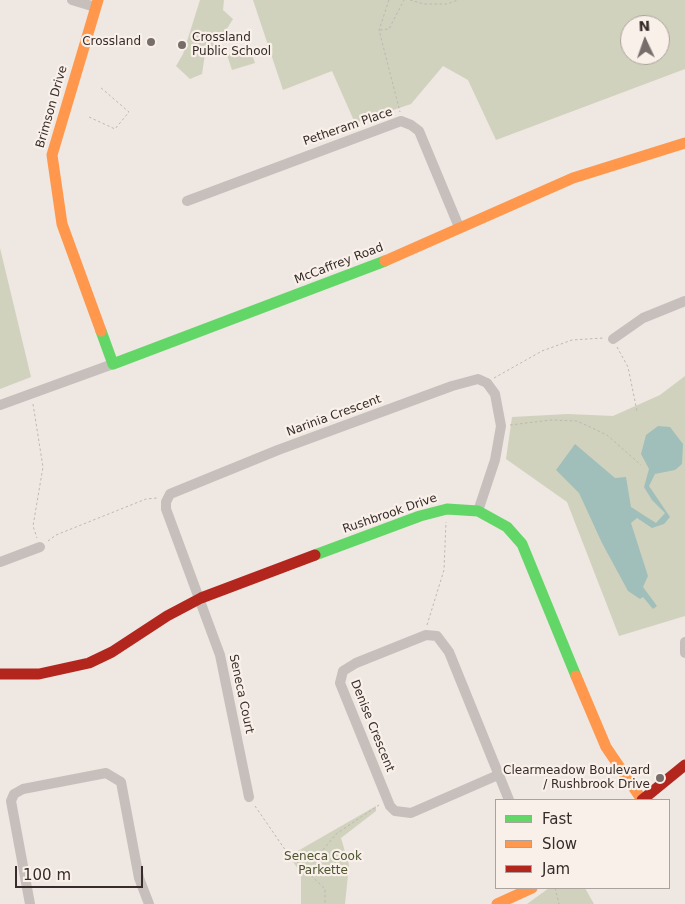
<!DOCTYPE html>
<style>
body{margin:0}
#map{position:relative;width:685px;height:904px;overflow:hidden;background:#eee7e2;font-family:"DejaVu Sans",sans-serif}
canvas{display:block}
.legend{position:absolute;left:495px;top:799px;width:175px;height:90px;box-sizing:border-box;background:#f9f0ea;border:1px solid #aba29d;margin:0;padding:6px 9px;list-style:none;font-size:15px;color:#372c29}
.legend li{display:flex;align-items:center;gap:10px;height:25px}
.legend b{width:25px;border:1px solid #aba29d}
.north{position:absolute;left:620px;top:15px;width:50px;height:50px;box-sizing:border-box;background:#f9f0ea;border:1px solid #aba29d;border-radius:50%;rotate:357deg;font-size:14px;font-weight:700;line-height:20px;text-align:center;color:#372c29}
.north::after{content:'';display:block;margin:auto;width:18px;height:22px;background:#776d6a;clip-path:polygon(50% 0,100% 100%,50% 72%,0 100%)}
.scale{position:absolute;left:15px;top:866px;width:128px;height:22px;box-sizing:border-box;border:2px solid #372c29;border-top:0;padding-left:6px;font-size:15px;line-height:18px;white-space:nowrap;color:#372c29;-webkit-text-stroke:4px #f9f0ea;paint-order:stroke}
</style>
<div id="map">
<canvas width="685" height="904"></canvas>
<ul class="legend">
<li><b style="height:6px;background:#63d668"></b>Fast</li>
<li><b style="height:6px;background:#ff974d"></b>Slow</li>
<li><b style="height:6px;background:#b3261e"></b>Jam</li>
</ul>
<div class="north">N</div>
<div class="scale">100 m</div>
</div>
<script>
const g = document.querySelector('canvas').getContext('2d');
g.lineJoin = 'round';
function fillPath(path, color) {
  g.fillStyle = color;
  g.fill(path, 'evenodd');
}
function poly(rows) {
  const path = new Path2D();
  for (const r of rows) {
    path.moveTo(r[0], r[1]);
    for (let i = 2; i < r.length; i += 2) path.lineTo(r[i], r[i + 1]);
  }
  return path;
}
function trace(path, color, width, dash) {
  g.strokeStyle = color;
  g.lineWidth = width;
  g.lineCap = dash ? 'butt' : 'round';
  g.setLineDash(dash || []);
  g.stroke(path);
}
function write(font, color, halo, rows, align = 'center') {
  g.font = font + ' "DejaVu Sans",sans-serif';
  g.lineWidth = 4.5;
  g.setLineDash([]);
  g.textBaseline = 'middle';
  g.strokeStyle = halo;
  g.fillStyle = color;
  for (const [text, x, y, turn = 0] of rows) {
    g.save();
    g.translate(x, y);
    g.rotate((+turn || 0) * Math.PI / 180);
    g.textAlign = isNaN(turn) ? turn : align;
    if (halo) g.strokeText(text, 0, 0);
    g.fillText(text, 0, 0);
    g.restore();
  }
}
const green = poly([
 [200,0,224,0,223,10,233,19,223,35,215,56,205,54,202,74,190,79,176,66,183,54],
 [253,0,685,0,685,69,496,140,468,80,443,66,411,104,355,123,332,71,283,90],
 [630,25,660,25,660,55,630,55],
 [250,48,255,63,232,70,227,55],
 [0,248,31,377,0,389],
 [685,376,685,616,619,636,567,502,506,459,512,417,568,414,613,416,660,395],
 [376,806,376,811,341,838,349,865,345,904,301,904,301,873,289,856],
 [549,888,585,888,594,904,527,904]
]);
const water = poly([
 [658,426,670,427,683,444,682,464,675,470,655,474,649,486,670,517,664,524,652,528,637,518,631,523,648,576,643,587,657,606,653,609,643,597,640,599,628,591,602,543,579,493,556,470,575,444,615,478,626,477,631,507,656,523,665,513,652,500,644,487,649,469,641,454,646,435]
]);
const path = poly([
 [389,0,379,30,400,112],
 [410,0,424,4,447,4,458,0],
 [380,30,389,29,404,0],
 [89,117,115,129,129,112,100,87],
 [617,347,628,367,637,411],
 [494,378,542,351,572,340,603,338],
 [33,404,43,467,33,526,37,538],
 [510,425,551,420,577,421,607,435,641,465],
 [48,541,56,535,146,499,157,498],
 [427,625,444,570,446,522],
 [255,806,286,851,325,889,325,904],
 [305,869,317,865,322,859,322,851,336,834,379,805],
 [555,888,559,904]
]);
const street = poly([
 [72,0,95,7],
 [187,201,401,121,411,125,419,131,459,227],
 [613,339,643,318,685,301],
 [0,405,113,364],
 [0,562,40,547],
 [685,642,685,653],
 [498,775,411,813,395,811,390,806,340,683,343,671,356,663,426,635,437,636,449,652,509,800],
 [249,797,220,655,166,509,166,502,170,494,278,450,452,386,478,379,487,383,495,394,501,426,495,460,478,511],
 [30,904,11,801,14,794,23,789,106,773,121,782,139,878,149,904]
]);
const fast = poly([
 [101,331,113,364,385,261],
 [315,555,420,516,447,509,478,511,507,527,522,544,576,676]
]);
const slow = poly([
 [98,0,52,155,62,224,101,331],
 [385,261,573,178,685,143],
 [576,676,606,747,642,800],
 [497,904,532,888]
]);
const jam = poly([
 [0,674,39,674,89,663,112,652,167,616,201,598,315,555],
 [642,800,685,765]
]);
const markers = [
 [151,42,5,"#776d6a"],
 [182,45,5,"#776d6a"],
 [660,778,5,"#776d6a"]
];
const poiNames = [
 ["Crossland",192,38,"left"],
 ["Public School",192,52,"left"],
 ["Crossland",141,42],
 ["Clearmeadow Boulevard",650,771],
 ["/ Rushbrook Drive",650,785]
];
const streetNames = [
 ["Brimson Drive",52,107,-74],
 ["Petheram Place",348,127,-19],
 ["McCaffrey Road",339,264,-21],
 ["Narinia Crescent",334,416,-20],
 ["Rushbrook Drive",390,514,-19],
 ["Seneca Court",241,694,78],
 ["Denise Crescent",372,726,68]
];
const parkNames = [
 ["Seneca Cook",323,857],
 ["Parkette",323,871]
];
fillPath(green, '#d1d2bd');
fillPath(water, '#a0bfba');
trace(path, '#bfb7b3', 1, [2.5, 2.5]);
trace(street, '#c6bfbb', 10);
trace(fast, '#63d668', 11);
trace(slow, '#ff974d', 11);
trace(jam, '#b3261e', 11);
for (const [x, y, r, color] of markers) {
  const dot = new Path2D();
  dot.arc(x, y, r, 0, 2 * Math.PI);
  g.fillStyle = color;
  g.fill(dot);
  trace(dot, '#f9f0ea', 2);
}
write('12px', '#372c29', '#f9f0ea', poiNames, 'right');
write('12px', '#372c29', '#f9f0ea', streetNames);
write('12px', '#4b542e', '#f9f0ea', parkNames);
</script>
